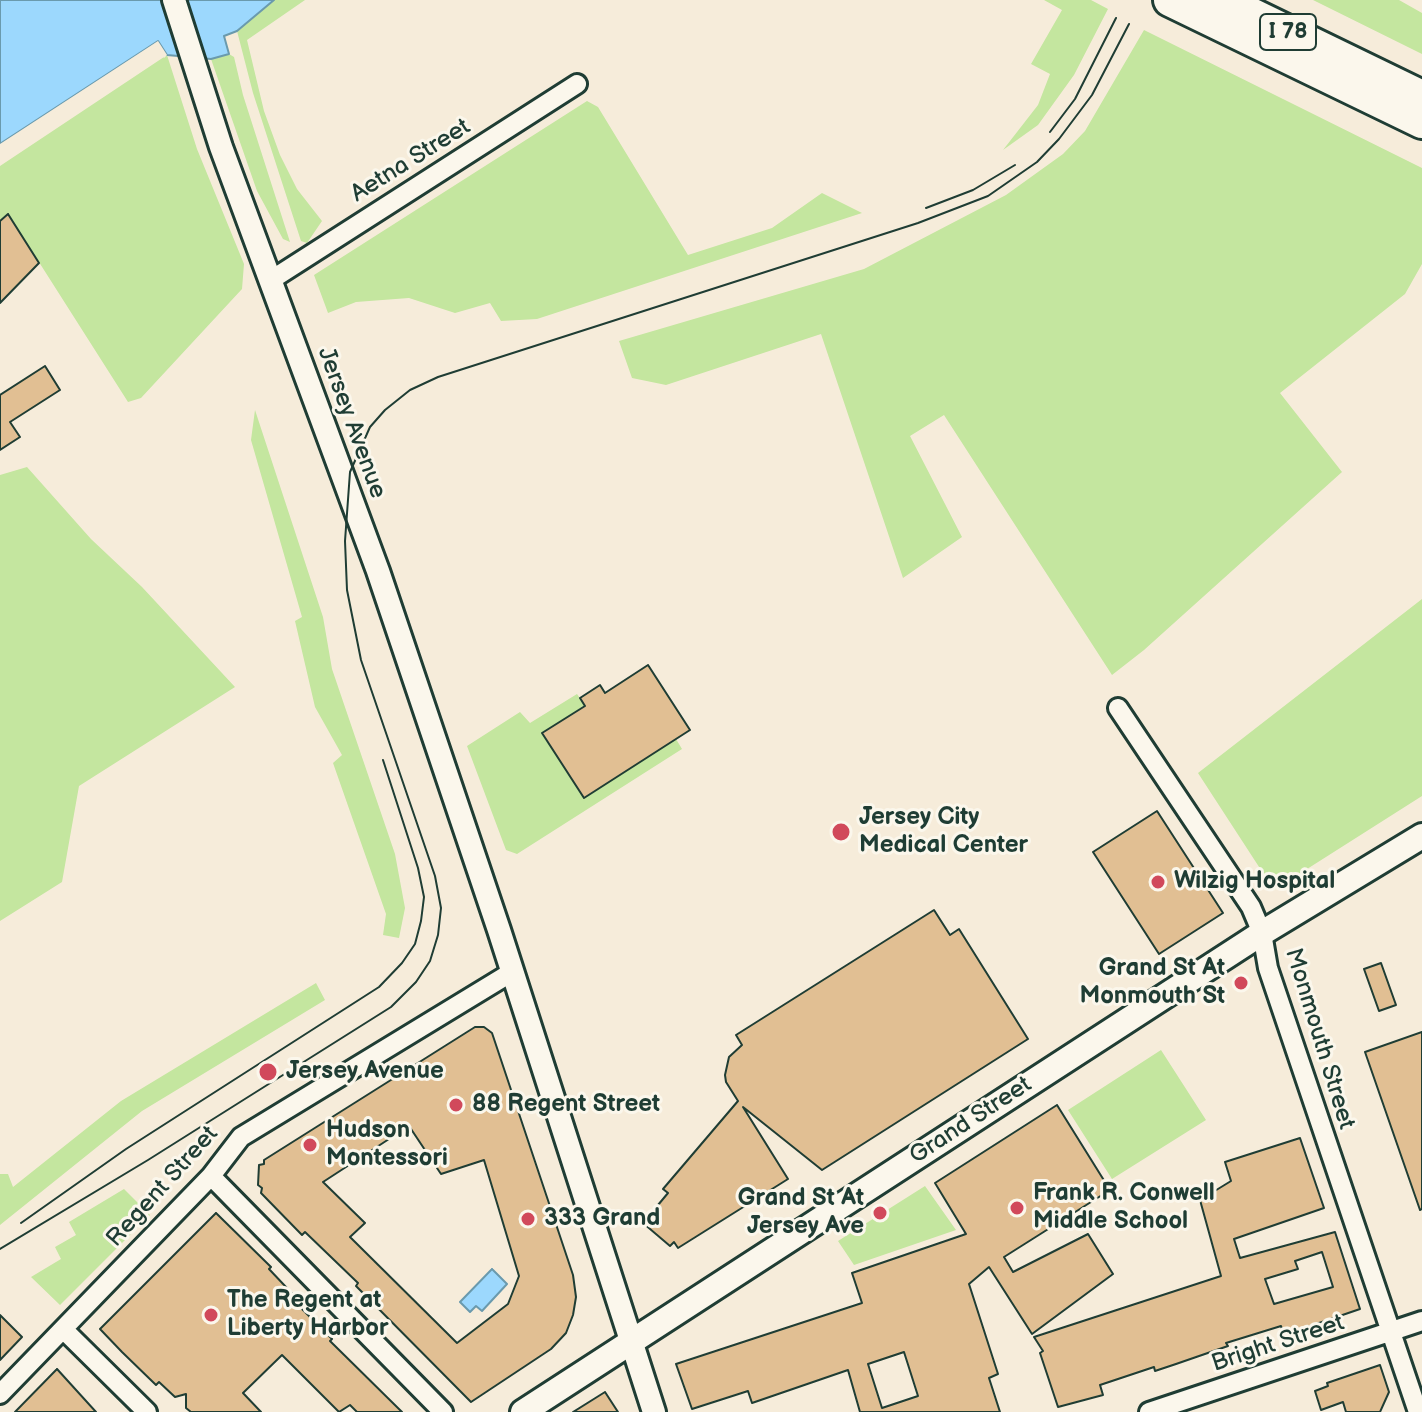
<!DOCTYPE html>
<style>
body{margin:0}
canvas{display:block;background:#f6ecda}
</style>
<canvas width="1422" height="1412"></canvas>
<script>
const g = document.querySelector('canvas').getContext('2d');
g.lineJoin = 'round';
function fillPath(path, color) {
  g.fillStyle = color;
  g.fill(path, 'evenodd');
}
function poly(rows) {
  const path = new Path2D();
  for (const r of rows) {
    path.moveTo(r[0], r[1]);
    for (let i = 2; i < r.length; i += 2) path.lineTo(r[i], r[i + 1]);
  }
  return path;
}
function trace(path, color, width, dash) {
  g.strokeStyle = color;
  g.lineWidth = width;
  g.lineCap = dash ? 'butt' : 'round';
  g.setLineDash(dash || []);
  g.stroke(path);
}
function write(font, color, halo, rows, align = 'center') {
  g.font = font + ' "Balsamiq Sans",sans-serif';
  g.lineWidth = 6;
  g.setLineDash([]);
  g.textBaseline = 'middle';
  g.strokeStyle = halo;
  g.fillStyle = color;
  for (const [text, x, y, turn = 0] of rows) {
    g.save();
    g.translate(x, y);
    g.rotate((+turn || 0) * Math.PI / 180);
    g.textAlign = isNaN(turn) ? turn : align;
    if (halo) g.strokeText(text, 0, 0);
    g.fillText(text, 0, 0);
    g.restore();
  }
}
const green = poly([
 [274,0,305,0,247,40,264,111,280,155,297,189,322,221,307,243,301,241,253,93,237,31],
 [1044,0,1091,0,1108,9,1074,75,1038,125,1003,150,1038,105,1050,74,1031,64,1062,10],
 [1313,0,1399,0,1422,13,1422,54],
 [1144,30,1422,168,1422,264,1405,294,1280,393,1342,472,1144,650,1112,675,944,415,910,436,962,537,903,578,821,334,666,385,632,378,619,341,864,269,1006,195,1063,154,1085,131],
 [229,54,234,57,243,95,290,242,283,239,257,191,211,59],
 [167,55,197,149,244,264,242,289,141,398,128,402,9,215,0,221,0,166],
 [587,101,598,107,688,255,772,228,822,193,862,213,537,319,501,321,490,303,455,313,409,298,356,302,328,313,314,275],
 [255,410,323,617,332,669,395,854,405,908,399,938,383,935,386,914,333,763,342,755,315,707,295,621,302,617,251,440],
 [27,467,91,539,142,587,235,687,79,786,62,882,0,921,0,475],
 [1422,599,1422,796,1274,890,1198,773],
 [577,694,585,705,543,733,584,797,676,739,682,749,517,854,506,850,467,746,520,712,530,723],
 [316,983,325,1000,142,1111,0,1225,0,1174,8,1174,13,1187,121,1101],
 [1161,1050,1206,1120,1112,1179,1068,1110],
 [925,1186,956,1230,854,1265,838,1241],
 [124,1189,150,1215,60,1305,31,1277,61,1259,55,1247,76,1235,69,1222]
]);
const water = poly([
 [0,0,274,0,237,31,224,36,229,54,211,59,167,55,158,41,0,144,0,0],
 [492,1269,507,1284,482,1311,476,1306,470,1312,460,1302,492,1269]
]);
const pier = poly([
 [158,41,167,55,164,58,157,46,0,148,0,144]
]);
const building = poly([
 [8,214,39,263,0,303,0,221,8,214],
 [45,366,60,390,10,422,20,437,0,450,0,395,45,366],
 [648,665,690,730,584,798,542,733,585,706,580,698,600,685,605,693,648,665],
 [1157,811,1223,913,1159,954,1093,852,1157,811],
 [934,910,950,935,959,929,1028,1039,822,1170,743,1107,788,1179,678,1248,674,1242,670,1246,643,1223,668,1193,663,1189,738,1101,726,1082,725,1075,729,1057,742,1045,736,1035,934,910],
 [1381,963,1396,1005,1379,1011,1364,969,1381,963],
 [475,1027,484,1027,492,1033,573,1275,576,1297,573,1315,566,1333,551,1349,471,1402,356,1286,358,1283,305,1232,302,1235,261,1193,262,1188,258,1185,259,1165,264,1164,264,1160,475,1027],
 [409,1126,441,1174,484,1160,519,1276,508,1304,457,1343,350,1237,365,1223,323,1182,409,1126],
 [1422,1032,1422,1209,1420,1210,1365,1052,1422,1032],
 [1057,1105,1110,1190,1004,1257,1013,1272,1088,1234,1113,1274,1032,1334,989,1267,969,1284,998,1374,989,1378,1000,1412,860,1412,848,1370,752,1403,748,1391,692,1409,676,1364,862,1303,852,1273,966,1234,935,1183,1057,1105],
 [904,1352,918,1396,882,1408,868,1364,904,1352],
 [1300,1138,1324,1208,1234,1239,1240,1258,1335,1232,1360,1309,1284,1335,1281,1326,1226,1343,1228,1346,1176,1364,1155,1371,1154,1367,1100,1385,1103,1395,1058,1407,1040,1353,1043,1351,1034,1337,1221,1276,1200,1200,1231,1181,1225,1162,1300,1138],
 [1322,1252,1333,1287,1274,1304,1265,1279,1298,1269,1295,1261,1322,1252],
 [216,1213,271,1267,269,1269,302,1304,299,1306,332,1339,330,1341,402,1412,357,1412,350,1405,339,1412,282,1355,243,1393,261,1412,191,1412,186,1408,186,1394,175,1397,159,1382,156,1385,122,1352,100,1329,216,1213],
 [0,1315,22,1337,0,1360,0,1315],
 [1380,1365,1389,1392,1380,1412,1346,1412,1343,1402,1321,1410,1315,1391,1328,1386,1327,1383,1380,1365],
 [57,1369,96,1412,15,1412,57,1369],
 [605,1392,618,1412,573,1412,605,1392]
]);
const minor = poly([
 [271,280,577,84],
 [1118,708,1251,907,1262,933,1268,968,1418,1412],
 [211,1176,443,1412],
 [64,1330,147,1412],
 [0,1394,211,1176,241,1137,512,972],
 [1149,1412,1422,1321]
]);
const tertiary = poly([
 [174,0,221,147,378,571,499,930,654,1412]
]);
const secondary = poly([
 [523,1412,1262,933,1422,836]
]);
const motorway = poly([
 [1170,0,1422,122],
 [1222,0,1422,97]
]);
const tram = poly([
 [1050,132,1075,99,1116,18],
 [926,208,973,190,1015,165],
 [21,1223,126,1149,379,987,402,963,415,944,421,921,424,897,418,868,383,760],
 [0,1249,148,1160,391,1007,416,982,430,961,438,935,441,908,435,876,361,660,347,590,345,541,350,472,370,427,385,410,410,390,438,377,918,223,988,196,1037,162,1059,139,1092,95,1129,24]
]);
const markers = [
 [841,832,10,"#d1495b"],
 [1158,882,8,"#d1495b"],
 [1241,983,8,"#d1495b"],
 [268,1072,10,"#d1495b"],
 [456,1105,8,"#d1495b"],
 [310,1145,8,"#d1495b"],
 [1017,1208,8,"#d1495b"],
 [880,1213,8,"#d1495b"],
 [528,1219,8,"#d1495b"],
 [211,1315,8,"#d1495b"]
];
const shields = [
 [1288,32,56]
];
const shieldNames = [
 ["I 78",1288,32]
];
const streetNames = [
 ["Aetna Street",411,161,-32],
 ["Jersey Avenue",351,423,70],
 ["Monmouth Street",1319,1039,73],
 ["Grand Street",971,1121,-33],
 ["Regent Street",163,1187,-48],
 ["Bright Street",1278,1344,-18]
];
const poiNames = [
 ["Jersey City",859,818],
 ["Medical Center",859,846],
 ["Wilzig Hospital",1174,882],
 ["Grand St At",1225,969,"right"],
 ["Monmouth St",1225,997,"right"],
 ["Jersey Avenue",286,1072],
 ["88 Regent Street",472,1105],
 ["Hudson",326,1131],
 ["Montessori",326,1159],
 ["Frank R. Conwell",1033,1194],
 ["Middle School",1033,1222],
 ["Grand St At",864,1199,"right"],
 ["Jersey Ave",864,1227,"right"],
 ["333 Grand",544,1219],
 ["The Regent at",227,1301],
 ["Liberty Harbor",227,1329]
];
fillPath(green, '#c4e69f');
fillPath(water, '#9cd8fd');
trace(water, '#6a9aad', 2);
fillPath(pier, '#f6ecda');
fillPath(building, '#e1bf93');
trace(building, '#1f3d34', 2);
trace(minor, '#1f3d34', 24);
trace(tertiary, '#1f3d34', 28);
trace(secondary, '#1f3d34', 30);
trace(motorway, '#1f3d34', 38);
trace(minor, '#fbf7ec', 18);
trace(tertiary, '#fbf7ec', 22);
trace(secondary, '#fbf7ec', 24);
trace(motorway, '#fbf7ec', 32);
trace(tram, '#1f3d34', 2);
for (const [x, y, r, color] of markers) {
  const dot = new Path2D();
  dot.arc(x, y, r, 0, 2 * Math.PI);
  g.fillStyle = color;
  g.fill(dot);
  trace(dot, '#fbf7ec', 3);
}
for (const [x, y, w] of shields) {
  const box = new Path2D();
  box.roundRect(x - w / 2, y - 18, w, 36, 6);
  g.fillStyle = '#fbf7ec';
  g.fill(box);
  trace(box, '#1f3d34', 2);
}
write('bold 22px', '#1f3d34', null, shieldNames);
write('24px', '#1f3d34', '#fbf7ec', streetNames);
write('bold 24px', '#1f3d34', '#fbf7ec', poiNames, 'left');
</script>
